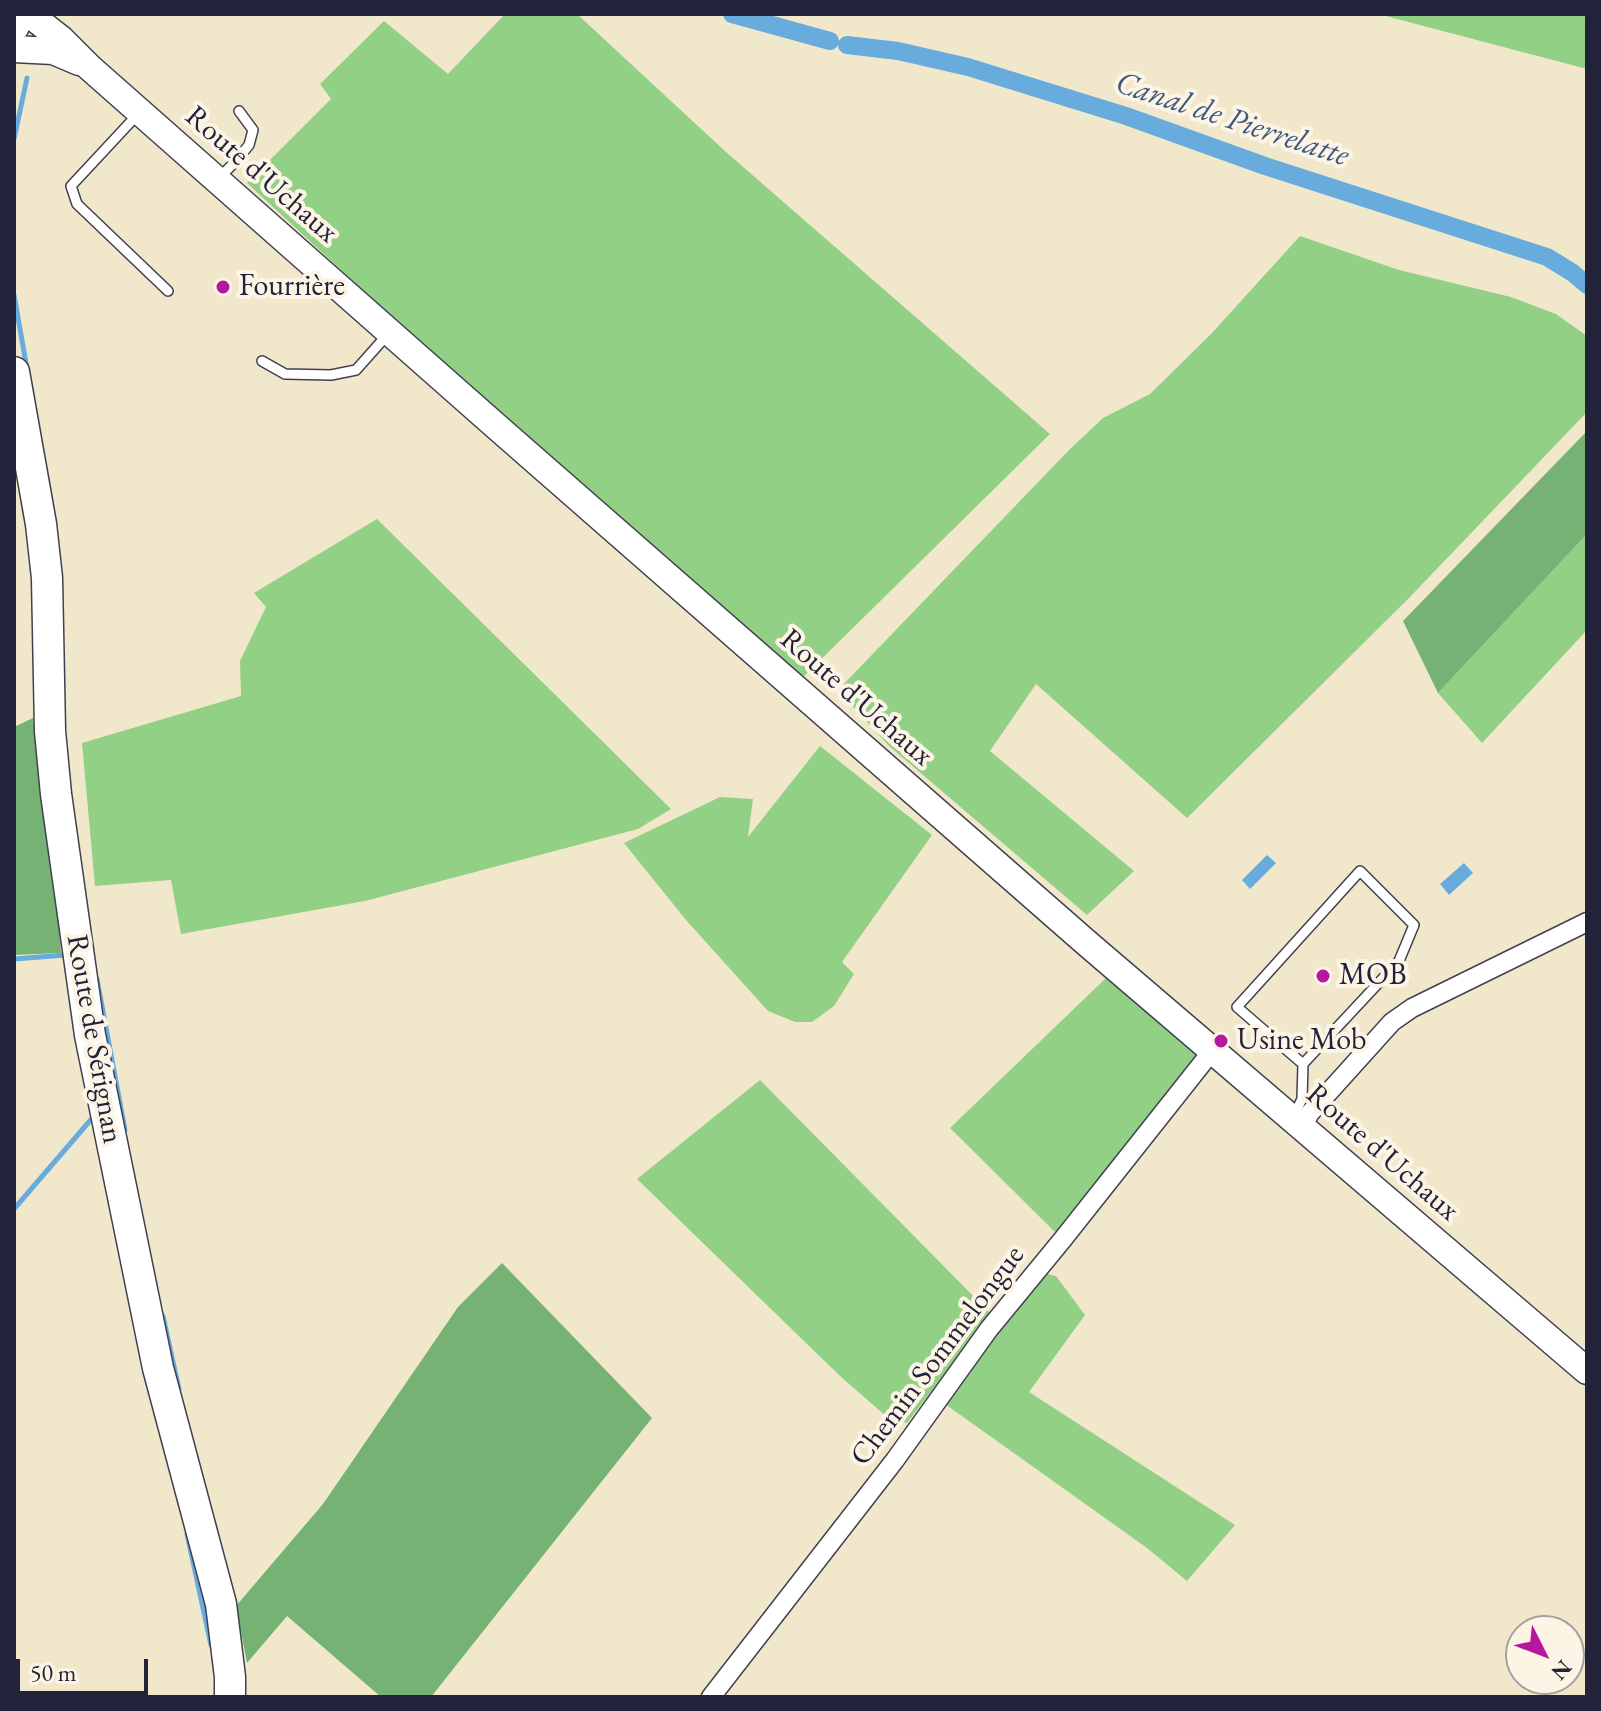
<!DOCTYPE html>
<meta charset="utf-8">
<style>
body{margin:0}
#map{position:relative;width:1601px;height:1711px;overflow:hidden;background:#f1e8cc;font-family:"EB Garamond",serif}
canvas{display:block}
.frame{position:absolute;inset:0;border:16px solid #22223b;pointer-events:none}
.north{position:absolute;left:1505px;top:1615px;width:80px;height:80px;box-sizing:border-box;background:#fcf5e5;border:2px solid #a5a1a1;border-radius:50%;rotate:132deg;font-size:22px;font-weight:700;line-height:32px;text-align:center;color:#22223b}
.north::after{content:'';display:block;margin:auto;width:28px;height:36px;background:#b5179e;clip-path:polygon(50% 0,100% 100%,50% 72%,0 100%)}
.scale{position:absolute;left:16px;top:1659px;width:132px;height:36px;box-sizing:border-box;border:4px solid #22223b;border-top:0;padding-left:10px;font-size:24px;line-height:28px;white-space:nowrap;color:#22223b;-webkit-text-stroke:6px #fcf5e5;paint-order:stroke}
</style>
<div id="map">
<canvas width="1601" height="1711"></canvas>
<div class="frame"></div>
<div class="north">N</div>
<div class="scale">50 m</div>
</div>
<script>
const g = document.querySelector('canvas').getContext('2d');
g.lineJoin = 'round';
function fillPath(path, color) {
  g.fillStyle = color;
  g.fill(path, 'evenodd');
}
function poly(rows) {
  const path = new Path2D();
  for (const r of rows) {
    path.moveTo(r[0], r[1]);
    for (let i = 2; i < r.length; i += 2) path.lineTo(r[i], r[i + 1]);
  }
  return path;
}
function trace(path, color, width, dash) {
  g.strokeStyle = color;
  g.lineWidth = width;
  g.lineCap = dash ? 'butt' : 'round';
  g.setLineDash(dash || []);
  g.stroke(path);
}
function write(font, color, halo, rows, align = 'center') {
  g.font = font + ' "EB Garamond",serif';
  g.lineWidth = 8;
  g.setLineDash([]);
  g.textBaseline = 'middle';
  g.strokeStyle = halo;
  g.fillStyle = color;
  for (const [text, x, y, turn = 0] of rows) {
    g.save();
    g.translate(x, y);
    g.rotate((+turn || 0) * Math.PI / 180);
    g.textAlign = isNaN(turn) ? turn : align;
    if (halo) g.strokeText(text, 0, 0);
    g.fillText(text, 0, 0);
    g.restore();
  }
}
const green = poly([
 [505,14,577,14,726,152,1050,434,798,682,504,421,247,183,331,99,320,84,384,21,448,74],
 [1378,14,1576,14,1587,17,1587,69],
 [1300,236,1399,270,1511,297,1556,314,1587,336,1587,412,1409,598,1187,818,1036,684,990,751,1134,871,1087,915,889,746,838,690,1069,450,1103,418,1150,394,1212,333],
 [377,519,671,809,638,829,365,901,181,934,171,880,95,886,82,743,241,696,240,661,266,607,254,593],
 [1587,534,1587,630,1482,743,1438,693],
 [820,746,932,835,842,962,854,974,834,1006,812,1022,795,1022,768,1011,686,920,624,843,720,797,753,799,748,837],
 [1106,978,1199,1052,1057,1234,950,1128],
 [760,1080,991,1314,907,1423,887,1417,840,1376,637,1179],
 [1043,1273,1056,1276,1085,1315,1029,1392,1235,1525,1187,1581,1147,1548,945,1404]
]);
const forest = poly([
 [1587,431,1587,534,1438,693,1403,621],
 [33,718,59,927,61,953,14,955,14,727],
 [502,1263,652,1418,431,1697,381,1697,287,1616,247,1663,236,1606,323,1504,458,1307]
]);
const water = poly([
 [1267,855,1276,863,1250,889,1242,880],
 [1464,863,1473,873,1449,895,1440,884]
]);
const stream = poly([
 [14,139,27,78],
 [14,295,27,369],
 [14,959,66,955],
 [97,979,125,1130],
 [14,1209,94,1116],
 [163,1316,179,1389],
 [187,1534,211,1645]
]);
const canal = poly([
 [732,14,830,41],
 [847,45,898,51,968,67,1126,116,1265,166,1547,257,1573,273,1587,285]
]);
const lane = poly([
 [138,114,71,186,77,204,168,291],
 [218,179,234,163,249,145,253,130,239,111],
 [262,361,285,374,331,375,356,370,388,334],
 [1294,1115,1302,1099,1303,1064,1237,1007,1360,871,1414,925,1399,961,1303,1064]
]);
const street = poly([
 [1302,1126,1310,1113,1392,1022,1412,1008,1587,922],
 [711,1697,895,1460,989,1329,1063,1239,1212,1051]
]);
const secondary = poly([
 [29,14,61,39,89,67,497,427,1089,945,1587,1371],
 [14,49,53,51,79,62]
]);
const primary = poly([
 [14,26,16,14],
 [14,372,41,524,47,578,50,731,56,794,90,1035,158,1368,221,1604,230,1677,230,1697]
]);
const markers = [
 [223,287,8,"#b5179e"],
 [1323,976,8,"#b5179e"],
 [1221,1041,8,"#b5179e"]
];
const streetNames = [
 ["Route d'Uchaux",261,175,41],
 ["Route d'Uchaux",856,698,41],
 ["Route de Sérignan",94,1039,80],
 ["Route d'Uchaux",1382,1153,41],
 ["Chemin Sommelongue",938,1356,-53]
];
const poiNames = [
 ["Fourrière",239,287],
 ["MOB",1339,976],
 ["Usine Mob",1237,1041]
];
const waterNames = [
 ["Canal de Pierrelatte",1232,120,18]
];
fillPath(green, '#92d086');
fillPath(forest, '#75b273');
fillPath(water, '#67acdd');
trace(stream, '#67acdd', 5);
trace(canal, '#67acdd', 18);
trace(lane, '#414051', 12);
trace(street, '#414051', 21);
trace(secondary, '#414051', 29);
trace(primary, '#414051', 33);
trace(lane, '#fff', 9);
trace(street, '#fff', 18);
trace(secondary, '#fff', 26);
trace(primary, '#fff', 30);
for (const [x, y, r, color] of markers) {
  const dot = new Path2D();
  dot.arc(x, y, r, 0, 2 * Math.PI);
  g.fillStyle = color;
  g.fill(dot);
  trace(dot, '#fcf5e5', 3);
}
write('30px', '#22223b', '#fcf5e5', streetNames);
write('30px', '#22223b', '#fcf5e5', poiNames, 'left');
write('italic 32px', '#3e597c', '#fcf5e5', waterNames);
</script>
